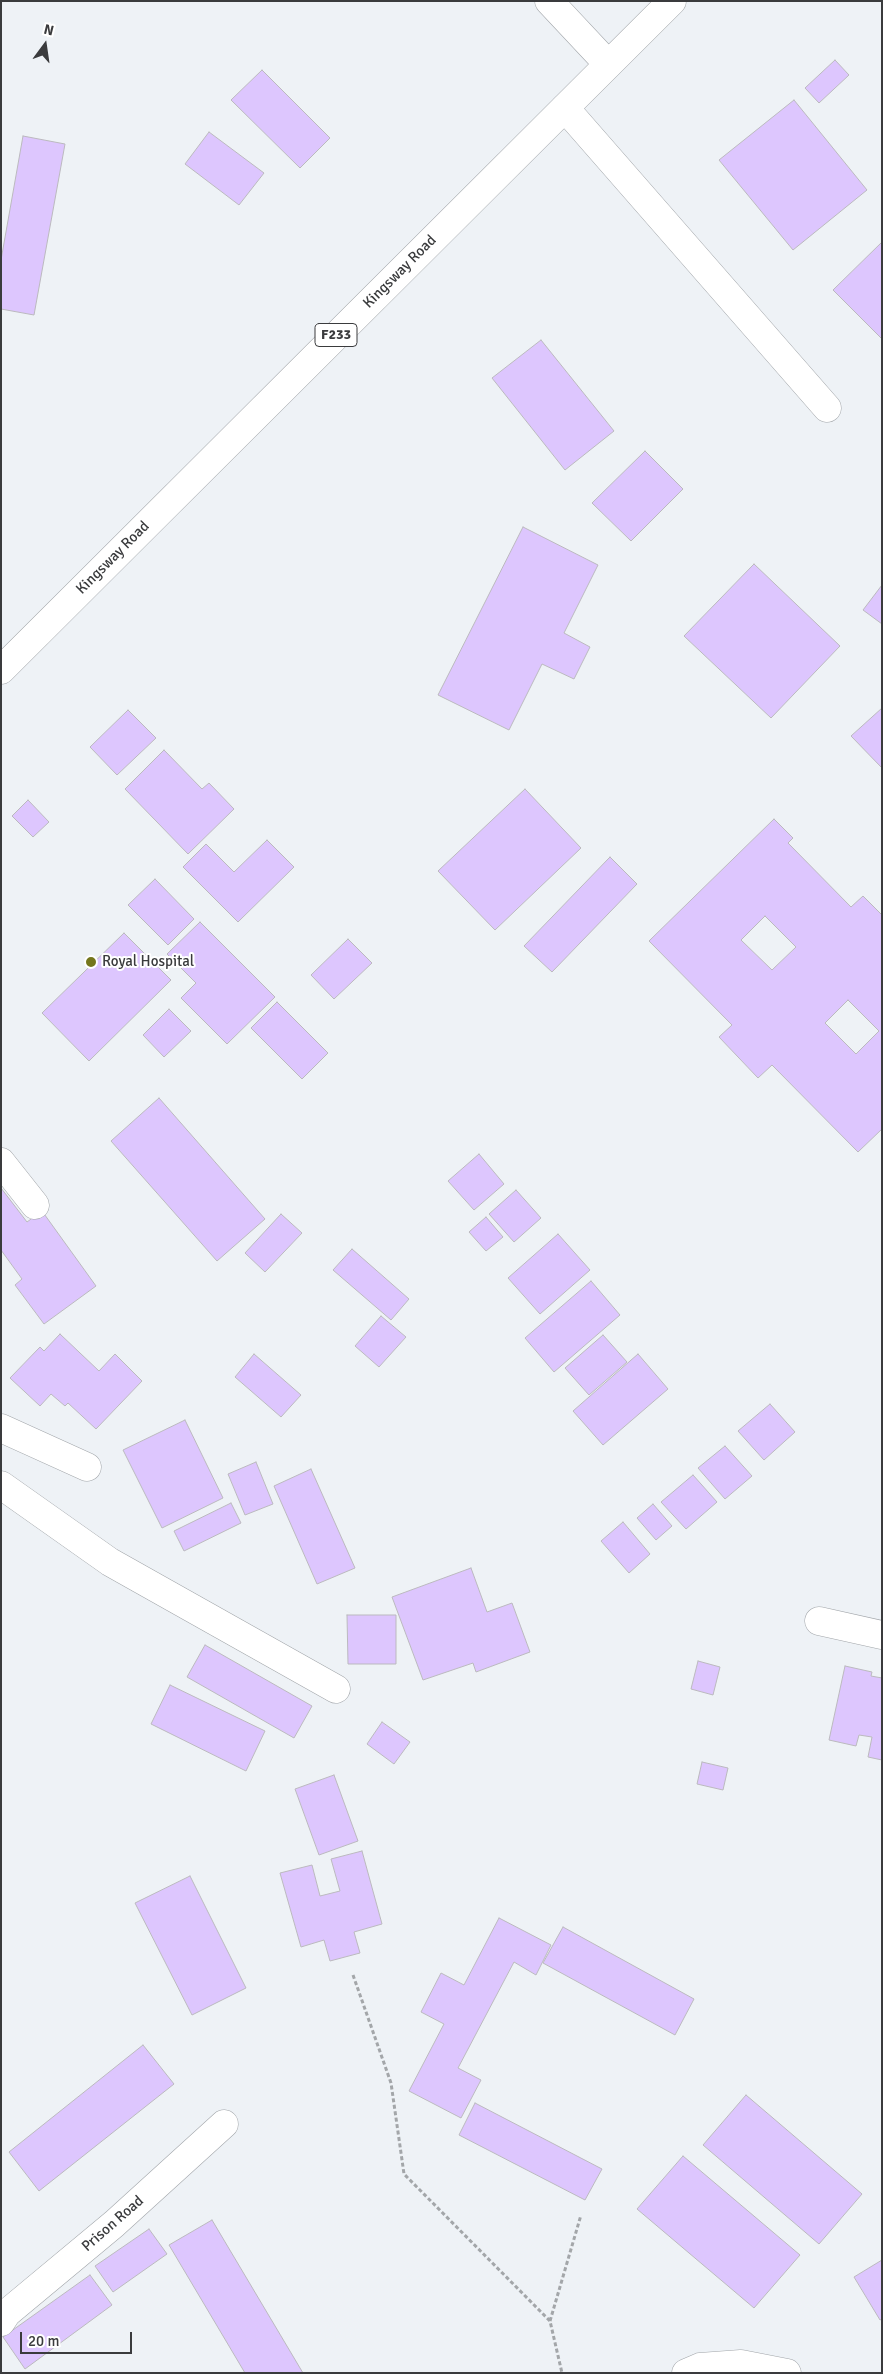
<!DOCTYPE html>
<style>
body{margin:0}
#map{position:relative;width:883px;height:2374px;overflow:hidden;background:#eef2f6;font-family:Signika,sans-serif}
canvas{display:block}
.frame{position:absolute;inset:0;border:2px solid #3a3b3d;pointer-events:none}
.north{position:absolute;left:20px;top:20px;width:50px;height:50px;-webkit-text-stroke:4px #fff;paint-order:stroke;rotate:14deg;font-size:14px;font-weight:700;line-height:20px;text-align:center;color:#3a3b3d}
.north::after{content:'';display:block;margin:auto;width:18px;height:22px;background:#3a3b3d;clip-path:polygon(50% 0,100% 100%,50% 72%,0 100%)}
.scale{position:absolute;left:20px;top:2332px;width:112px;height:22px;box-sizing:border-box;border:2px solid #3a3b3d;border-top:0;padding-left:6px;font-size:15px;line-height:18px;white-space:nowrap;color:#3a3b3d;-webkit-text-stroke:4px #fff;paint-order:stroke}
</style>
<div id="map">
<canvas width="883" height="2374"></canvas>
<div class="frame"></div>
<div class="north">N</div>
<div class="scale">20 m</div>
</div>
<script>
const g = document.querySelector('canvas').getContext('2d');
g.lineJoin = 'round';
function fillPath(path, color) {
  g.fillStyle = color;
  g.fill(path, 'evenodd');
}
function poly(rows) {
  const path = new Path2D();
  for (const r of rows) {
    path.moveTo(r[0], r[1]);
    for (let i = 2; i < r.length; i += 2) path.lineTo(r[i], r[i + 1]);
  }
  return path;
}
function trace(path, color, width, dash) {
  g.strokeStyle = color;
  g.lineWidth = width;
  g.lineCap = dash ? 'butt' : 'round';
  g.setLineDash(dash || []);
  g.stroke(path);
}
function write(font, color, halo, rows, align = 'center') {
  g.font = font + ' Signika,sans-serif';
  g.lineWidth = 4;
  g.setLineDash([]);
  g.textBaseline = 'middle';
  g.strokeStyle = halo;
  g.fillStyle = color;
  for (const [text, x, y, turn = 0] of rows) {
    g.save();
    g.translate(x, y);
    g.rotate((+turn || 0) * Math.PI / 180);
    g.textAlign = isNaN(turn) ? turn : align;
    if (halo) g.strokeText(text, 0, 0);
    g.fillText(text, 0, 0);
    g.restore();
  }
}
const building = poly([
 [835,60,849,75,819,103,805,88,835,60],
 [262,70,330,138,300,168,231,100,262,70],
 [794,100,867,190,793,250,719,160,794,100],
 [209,132,264,173,239,205,185,164,209,132],
 [23,136,65,144,34,315,1,309,1,260,23,136],
 [882,242,882,339,833,290,882,242],
 [541,340,614,431,565,470,492,378,541,340],
 [645,451,683,489,631,541,592,503,645,451],
 [523,527,598,565,564,633,590,647,574,679,542,664,509,730,438,695,523,527],
 [754,564,840,646,771,718,684,636,754,564],
 [882,585,882,624,863,610,882,585],
 [882,708,882,768,851,736,882,708],
 [128,710,156,738,117,775,90,747,128,710],
 [164,750,202,789,209,783,234,809,188,854,125,789,164,750],
 [525,789,581,848,495,930,438,871,525,789],
 [28,800,49,822,33,837,12,816,28,800],
 [774,819,793,838,788,843,851,907,863,896,882,915,882,1129,858,1152,772,1065,758,1078,719,1037,732,1025,649,941,774,819],
 [765,916,796,947,772,970,741,940,765,916],
 [848,1000,879,1031,856,1054,825,1023,848,1000],
 [267,840,294,867,238,922,183,867,206,844,234,872,267,840],
 [610,857,637,884,552,972,524,946,610,857],
 [155,879,194,919,168,945,128,905,155,879],
 [200,922,275,997,227,1044,181,998,196,983,167,954,200,922],
 [124,933,171,980,89,1061,42,1013,124,933],
 [348,939,372,963,334,999,311,975,348,939],
 [277,1002,328,1053,302,1079,251,1028,277,1002],
 [169,1009,191,1031,164,1057,143,1035,169,1009],
 [159,1098,265,1219,217,1261,111,1141,159,1098],
 [479,1154,504,1184,474,1210,448,1181,479,1154],
 [1,1188,27,1222,42,1211,96,1286,44,1324,15,1285,22,1279,1,1250,1,1188],
 [516,1190,541,1218,514,1242,489,1214,516,1190],
 [281,1214,302,1233,265,1272,245,1253,281,1214],
 [486,1217,503,1237,486,1251,469,1232,486,1217],
 [558,1234,590,1270,540,1314,508,1278,558,1234],
 [352,1249,409,1299,391,1320,333,1270,352,1249],
 [591,1281,620,1315,554,1372,525,1338,591,1281],
 [381,1316,406,1337,379,1367,355,1346,381,1316],
 [60,1334,99,1371,115,1354,142,1381,96,1429,68,1403,65,1406,51,1394,40,1406,10,1378,40,1347,44,1351,60,1334],
 [603,1335,627,1362,589,1395,565,1368,603,1335],
 [254,1354,301,1395,281,1417,235,1377,254,1354],
 [638,1354,668,1389,603,1445,573,1411,638,1354],
 [770,1404,795,1432,764,1460,738,1431,770,1404],
 [185,1420,223,1498,162,1528,123,1450,185,1420],
 [725,1446,752,1476,725,1499,698,1468,725,1446],
 [256,1462,273,1504,245,1515,228,1474,256,1462],
 [311,1469,355,1568,317,1584,274,1486,311,1469],
 [693,1475,717,1502,686,1529,661,1502,693,1475],
 [231,1503,241,1523,184,1551,174,1531,231,1503],
 [653,1504,672,1526,656,1540,637,1518,653,1504],
 [623,1522,650,1554,629,1573,601,1541,623,1522],
 [471,1568,487,1612,512,1603,530,1652,476,1672,473,1663,423,1680,392,1597,471,1568],
 [347,1615,396,1615,396,1664,348,1664,347,1615],
 [205,1645,312,1706,294,1738,187,1677,205,1645],
 [698,1661,720,1667,713,1695,691,1689,698,1661],
 [845,1666,872,1672,871,1676,882,1678,882,1760,868,1757,872,1737,859,1735,856,1746,829,1740,845,1666],
 [170,1685,265,1731,246,1771,151,1724,170,1685],
 [382,1722,410,1742,394,1764,367,1744,382,1722],
 [702,1762,728,1768,723,1790,697,1784,702,1762],
 [334,1775,358,1841,319,1855,295,1789,334,1775],
 [362,1851,382,1924,354,1932,360,1953,330,1961,324,1940,301,1947,280,1873,312,1865,320,1896,340,1891,331,1859,362,1851],
 [190,1876,246,1988,192,2015,135,1903,190,1876],
 [499,1918,551,1945,536,1975,514,1962,458,2068,481,2080,461,2118,409,2091,444,2024,421,2012,441,1973,464,1985,499,1918],
 [563,1927,694,1999,675,2035,543,1963,563,1927],
 [143,2045,174,2084,39,2191,9,2152,143,2045],
 [746,2095,862,2194,819,2244,703,2145,746,2095],
 [475,2103,602,2169,585,2200,459,2135,475,2103],
 [683,2156,800,2255,754,2308,637,2209,683,2156],
 [212,2220,303,2373,245,2373,169,2245,212,2220],
 [149,2229,167,2254,113,2292,95,2266,149,2229],
 [882,2260,882,2319,880,2320,854,2277,882,2260],
 [90,2275,112,2305,25,2369,3,2337,90,2275]
]);
const path = poly([
 [353,1975,391,2083,404,2174,550,2321,562,2373],
 [550,2321,581,2215]
]);
const street = poly([
 [549,1,608,64],
 [565,108,827,408],
 [1,1162,35,1205],
 [1,1428,87,1467],
 [1,1485,110,1562,336,1689],
 [819,1621,882,1635],
 [1,2322,7,2313,114,2224,224,2124],
 [686,2373,700,2367,741,2364,787,2373]
]);
const primary = poly([
 [1,670,672,1]
]);
const markers = [
 [91,962,6,"#74761c"]
];
const shields = [
 [336,335,42]
];
const shieldNames = [
 ["F233",336,335]
];
const streetNames = [
 ["Kingsway Road",400,272,-45],
 ["Kingsway Road",113,558,-45],
 ["Prison Road",113,2224,-41]
];
const poiNames = [
 ["Royal Hospital",102,962]
];
fillPath(building, '#ddc6fe');
trace(building, '#bbb9be', 1);
trace(street, '#a1a5a9', 29);
trace(primary, '#a1a5a9', 29);
trace(path, '#a3a6a9', 3, [4, 2.5]);
trace(street, '#fff', 28);
trace(primary, '#fff', 28);
for (const [x, y, r, color] of markers) {
  const dot = new Path2D();
  dot.arc(x, y, r, 0, 2 * Math.PI);
  g.fillStyle = color;
  g.fill(dot);
  trace(dot, '#fff', 2);
}
for (const [x, y, w] of shields) {
  const box = new Path2D();
  box.roundRect(x - w / 2, y - 11.5, w, 23, 4);
  g.fillStyle = '#fff';
  g.fill(box);
  trace(box, '#3a3b3d', 1);
}
write('bold 14px', '#3a3b3d', null, shieldNames);
write('15px', '#3a3b3d', '#fff', streetNames);
write('15px', '#3a3b3d', '#fff', poiNames, 'left');
</script>
